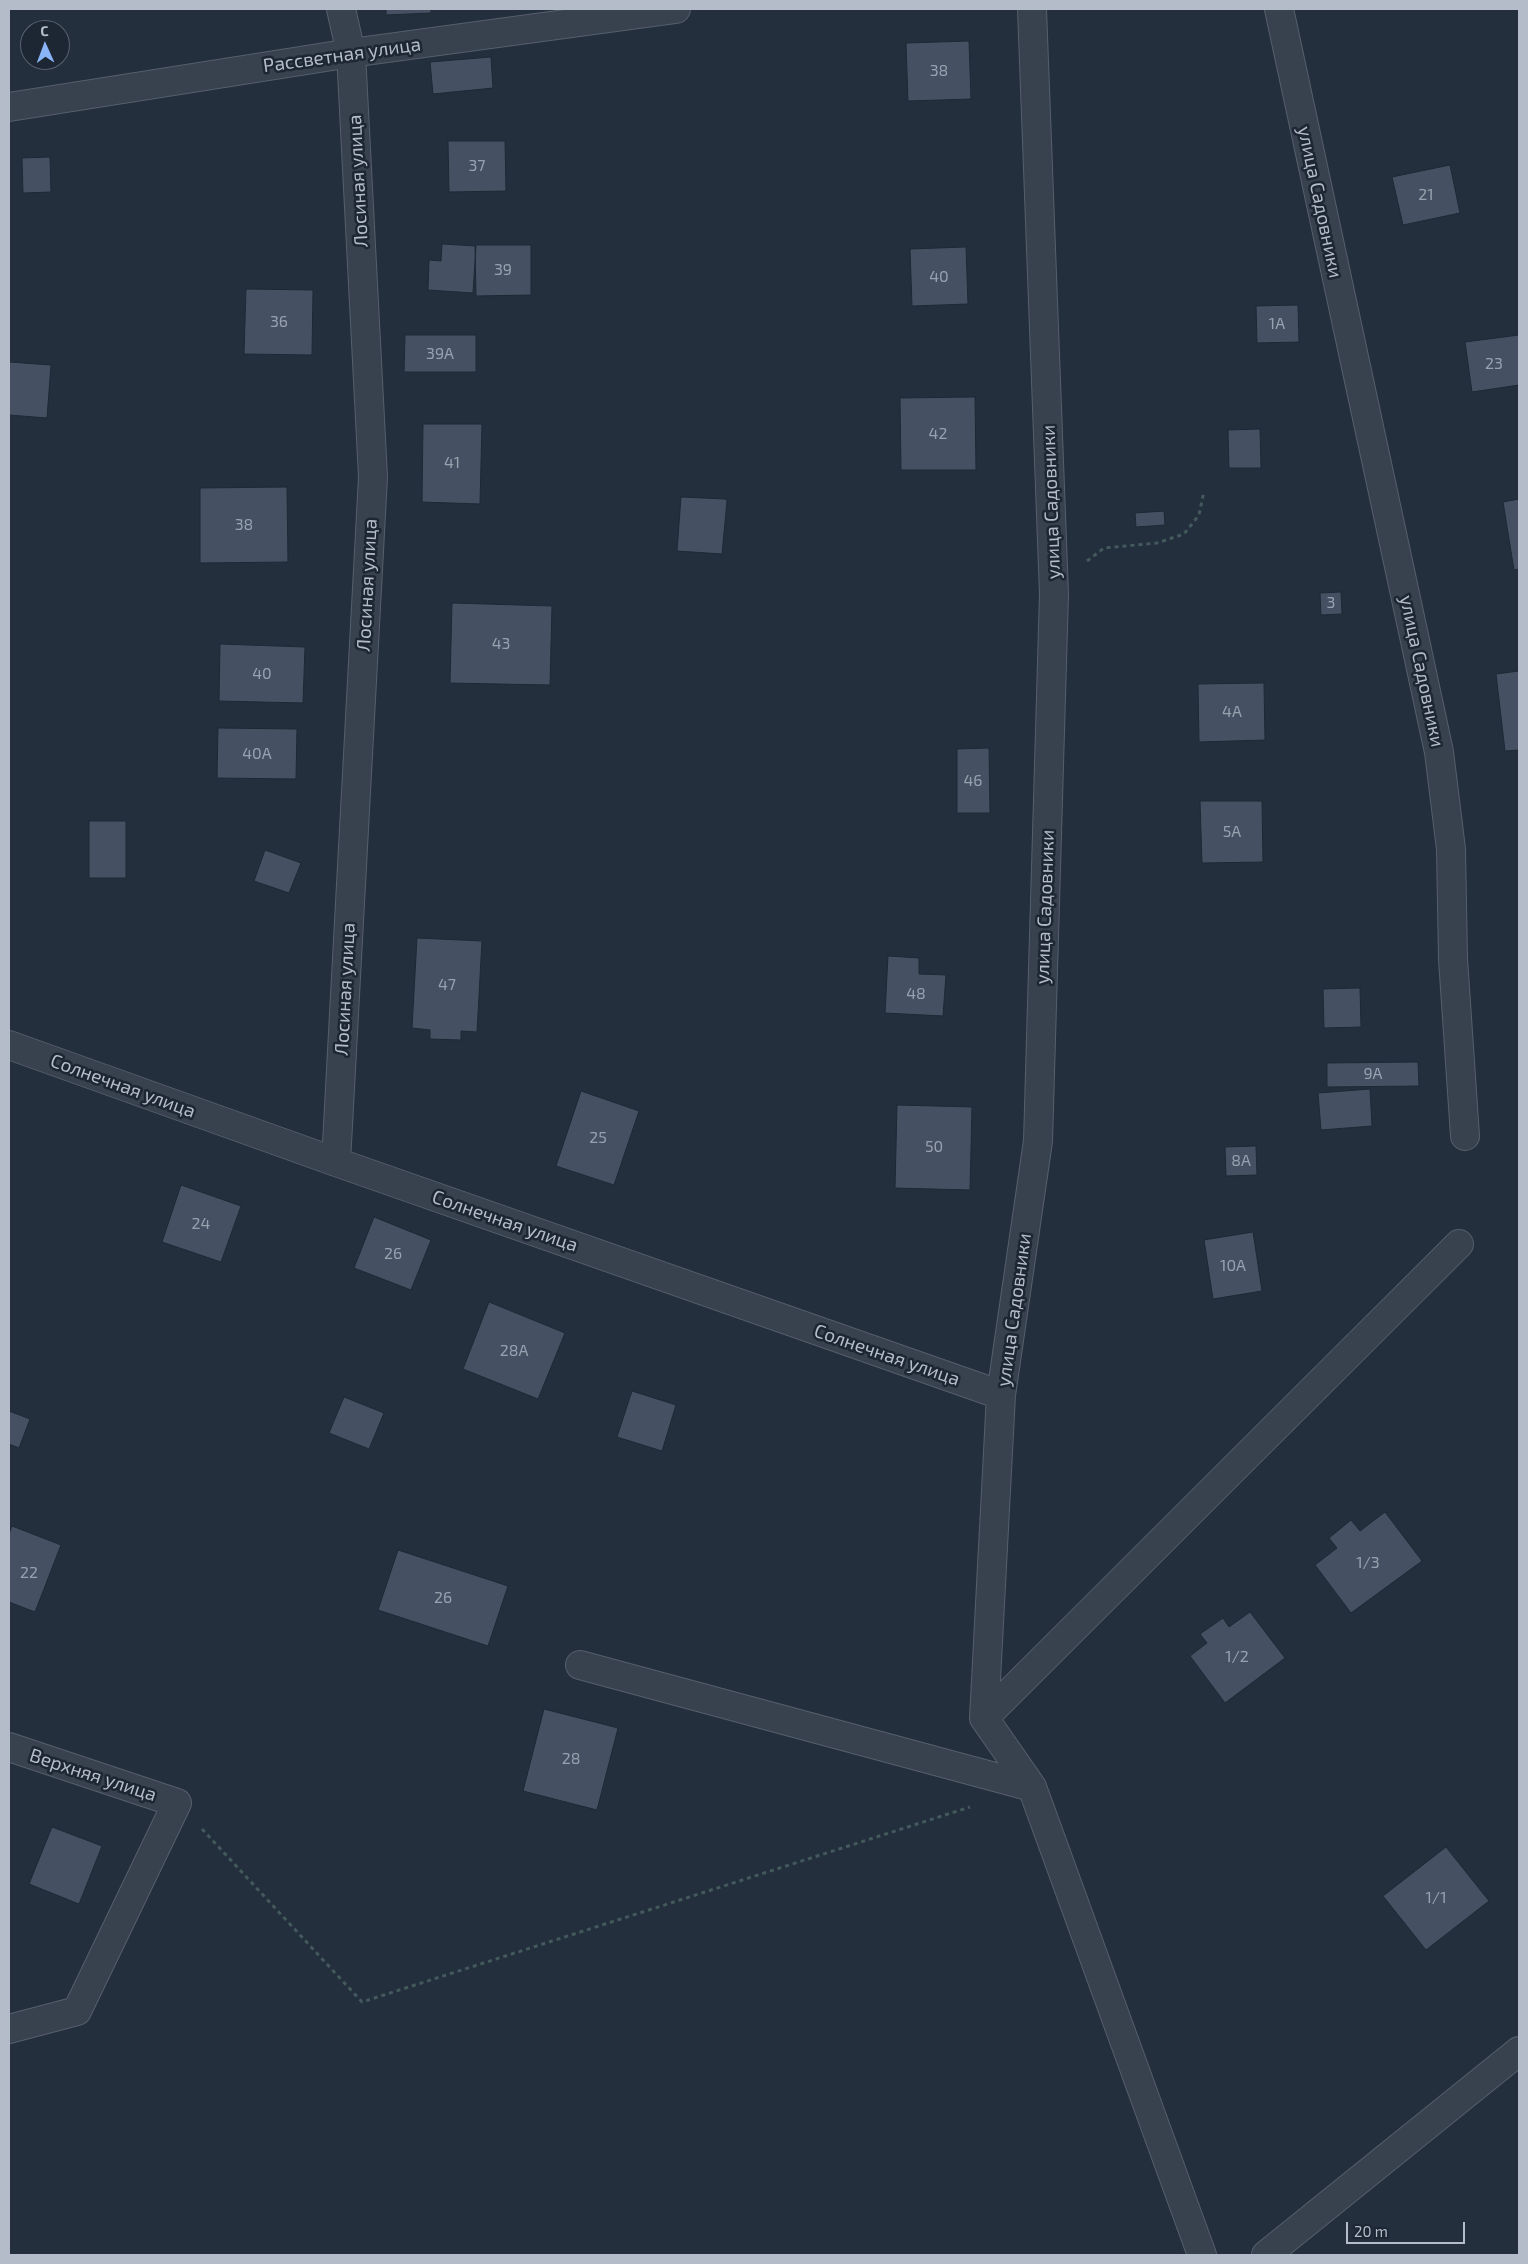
<!DOCTYPE html>
<meta charset="utf-8">
<style>
body{margin:0}
#map{position:relative;width:1528px;height:2264px;overflow:hidden;background:#242f3e;font-family:"Exo 2",sans-serif}
canvas{display:block}
.frame{position:absolute;inset:0;border:10px solid #b4bcc9;pointer-events:none}
.north{position:absolute;left:20px;top:20px;width:50px;height:50px;box-sizing:border-box;background:#1d2633;border:1px solid #59626f;border-radius:50%;rotate:358deg;font-size:14px;font-weight:700;line-height:20px;text-align:center;color:#b4bcc9}
.north::after{content:'';display:block;margin:auto;width:18px;height:22px;background:#8ab4f8;clip-path:polygon(50% 0,100% 100%,50% 72%,0 100%)}
.scale{position:absolute;left:1346px;top:2222px;width:119px;height:22px;box-sizing:border-box;border:2px solid #b4bcc9;border-top:0;padding-left:6px;font-size:15px;line-height:18px;white-space:nowrap;color:#b4bcc9;-webkit-text-stroke:4px #1d2633;paint-order:stroke}
</style>
<div id="map">
<canvas width="1528" height="2264"></canvas>
<div class="frame"></div>
<div class="north">С</div>
<div class="scale">20 m</div>
</div>
<script>
const g = document.querySelector('canvas').getContext('2d');
g.lineJoin = 'round';
function fillPath(path, color) {
  g.fillStyle = color;
  g.fill(path, 'evenodd');
}
function poly(rows) {
  const path = new Path2D();
  for (const r of rows) {
    path.moveTo(r[0], r[1]);
    for (let i = 2; i < r.length; i += 2) path.lineTo(r[i], r[i + 1]);
  }
  return path;
}
function trace(path, color, width, dash) {
  g.strokeStyle = color;
  g.lineWidth = width;
  g.lineCap = dash ? 'butt' : 'round';
  g.setLineDash(dash || []);
  g.stroke(path);
}
function write(font, color, halo, rows, align = 'center') {
  g.font = font + ' "Exo 2",sans-serif';
  g.lineWidth = 5;
  g.setLineDash([]);
  g.textBaseline = 'middle';
  g.strokeStyle = halo;
  g.fillStyle = color;
  for (const [text, x, y, turn = 0] of rows) {
    g.save();
    g.translate(x, y);
    g.rotate((+turn || 0) * Math.PI / 180);
    g.textAlign = isNaN(turn) ? turn : align;
    if (halo) g.strokeText(text, 0, 0);
    g.fillText(text, 0, 0);
    g.restore();
  }
}
const building = poly([
 [386,9,431,9,431,13,386,15,386,9],
 [969,41,971,99,908,101,906,43,969,41],
 [491,57,493,88,433,94,430,62,491,57],
 [448,141,505,141,506,191,449,192,448,141],
 [50,157,51,192,23,193,22,158,50,157],
 [1450,165,1460,213,1403,225,1392,177,1450,165],
 [442,244,476,246,473,293,428,290,429,260,441,261,442,244],
 [475,245,531,245,531,295,476,296,475,245],
 [966,247,968,304,912,306,910,249,966,247],
 [246,289,313,290,312,355,244,354,246,289],
 [1298,305,1299,342,1257,343,1256,306,1298,305],
 [405,335,476,335,476,372,404,372,405,335],
 [1519,335,1519,385,1472,392,1465,342,1519,335],
 [9,362,51,365,47,418,9,415,9,362],
 [975,397,976,470,901,470,900,398,975,397],
 [423,424,482,424,480,504,422,502,423,424],
 [1260,429,1261,468,1229,468,1228,430,1260,429],
 [287,487,288,562,200,563,200,488,287,487],
 [681,497,725,499,727,501,722,554,677,551,681,497],
 [1519,499,1519,569,1514,570,1503,502,1519,499],
 [1164,511,1165,525,1136,527,1135,513,1164,511],
 [1341,592,1342,614,1321,615,1320,593,1341,592],
 [452,603,552,606,550,685,450,683,452,603],
 [220,644,305,647,303,703,219,701,220,644],
 [1519,671,1519,750,1505,751,1496,674,1519,671],
 [1264,683,1265,740,1199,742,1198,684,1264,683],
 [218,728,297,729,296,779,217,778,218,728],
 [989,748,990,813,957,813,957,749,989,748],
 [1200,801,1262,801,1263,862,1202,863,1200,801],
 [89,821,126,821,126,878,89,878,89,821],
 [265,850,301,863,289,893,254,881,265,850],
 [417,938,482,941,477,1032,461,1031,461,1040,430,1039,430,1030,412,1028,417,938],
 [888,956,919,958,919,974,946,975,943,1016,885,1013,888,956],
 [1360,988,1361,1027,1324,1028,1323,989,1360,988],
 [1418,1062,1419,1086,1327,1087,1327,1063,1418,1062],
 [1370,1089,1372,1126,1321,1130,1318,1093,1370,1089],
 [581,1091,639,1111,614,1185,556,1166,581,1091],
 [897,1105,972,1107,970,1190,895,1188,897,1105],
 [1256,1146,1257,1175,1226,1176,1225,1147,1256,1146],
 [181,1185,241,1206,221,1262,162,1242,181,1185],
 [374,1217,431,1240,411,1290,354,1268,374,1217],
 [1253,1232,1262,1291,1213,1299,1204,1240,1253,1232],
 [489,1302,565,1333,538,1399,463,1369,489,1302],
 [632,1391,676,1405,662,1451,617,1437,632,1391],
 [344,1397,384,1413,369,1449,329,1433,344,1397],
 [9,1411,30,1419,19,1448,9,1444,9,1411],
 [1385,1512,1422,1561,1351,1613,1315,1565,1337,1548,1329,1538,1351,1520,1360,1531,1385,1512],
 [12,1526,61,1545,35,1612,9,1602,9,1534,12,1526],
 [398,1550,508,1586,488,1646,378,1610,398,1550],
 [1250,1612,1285,1658,1225,1703,1190,1656,1207,1643,1200,1634,1223,1618,1229,1627,1250,1612],
 [544,1709,618,1728,597,1810,523,1791,544,1709],
 [52,1827,102,1846,79,1904,29,1884,52,1827],
 [1446,1847,1489,1901,1426,1950,1383,1896,1446,1847]
]);
const path = poly([
 [1087,561,1104,548,1157,543,1184,534,1199,515,1204,491],
 [202,1829,362,2002,970,1807]
]);
const minor = poly([
 [1032,9,1054,594,1038,1141,1001,1395,984,1718,1032,1787,1202,2255],
 [1279,9,1439,752,1451,849,1453,959,1465,1136],
 [9,107,351,53,676,9],
 [9,1045,336,1162,1001,1395],
 [336,1162,373,477,351,53,341,9],
 [580,1665,1032,1787],
 [984,1718,1459,1244],
 [9,1747,177,1803,77,2011,9,2029],
 [1266,2255,1519,2051]
]);
const numberNames = [
 ["38",939,71],
 ["37",477,166],
 ["21",1426,195],
 ["39",503,270],
 ["40",939,277],
 ["36",279,322],
 ["1А",1277,324],
 ["39А",440,354],
 ["23",1494,364],
 ["42",938,434],
 ["41",452,463],
 ["38",244,525],
 ["3",1331,603],
 ["43",501,644],
 ["40",262,674],
 ["4А",1232,712],
 ["40А",257,754],
 ["46",973,781],
 ["5А",1232,832],
 ["47",447,985],
 ["48",916,994],
 ["9А",1373,1074],
 ["25",598,1138],
 ["50",934,1147],
 ["8А",1241,1161],
 ["24",201,1224],
 ["26",393,1254],
 ["10А",1233,1266],
 ["28А",514,1351],
 ["1/3",1368,1563],
 ["22",29,1573],
 ["26",443,1598],
 ["1/2",1237,1657],
 ["28",571,1759],
 ["1/1",1436,1898]
];
const streetNames = [
 ["Рассветная улица",342,55,-8],
 ["Лосиная улица",358,181,-93],
 ["улица Садовники",1320,202,78],
 ["улица Садовники",1051,502,-92],
 ["Лосиная улица",367,585,-87],
 ["улица Садовники",1422,671,78],
 ["улица Садовники",1045,907,-88],
 ["Лосиная улица",345,989,-87],
 ["Солнечная улица",123,1086,20],
 ["Солнечная улица",505,1221,19],
 ["улица Садовники",1014,1310,-82],
 ["Солнечная улица",887,1355,19],
 ["Верхняя улица",93,1775,18]
];
fillPath(building, '#455162');
trace(building, '#1f2835', 1);
trace(minor, '#565f6c', 30);
trace(path, '#44595c', 3, [4, 4]);
trace(minor, '#38414e', 28);
write('16px', '#98a1af', null, numberNames);
write('19px', '#b4bcc9', '#1d2633', streetNames);
</script>
